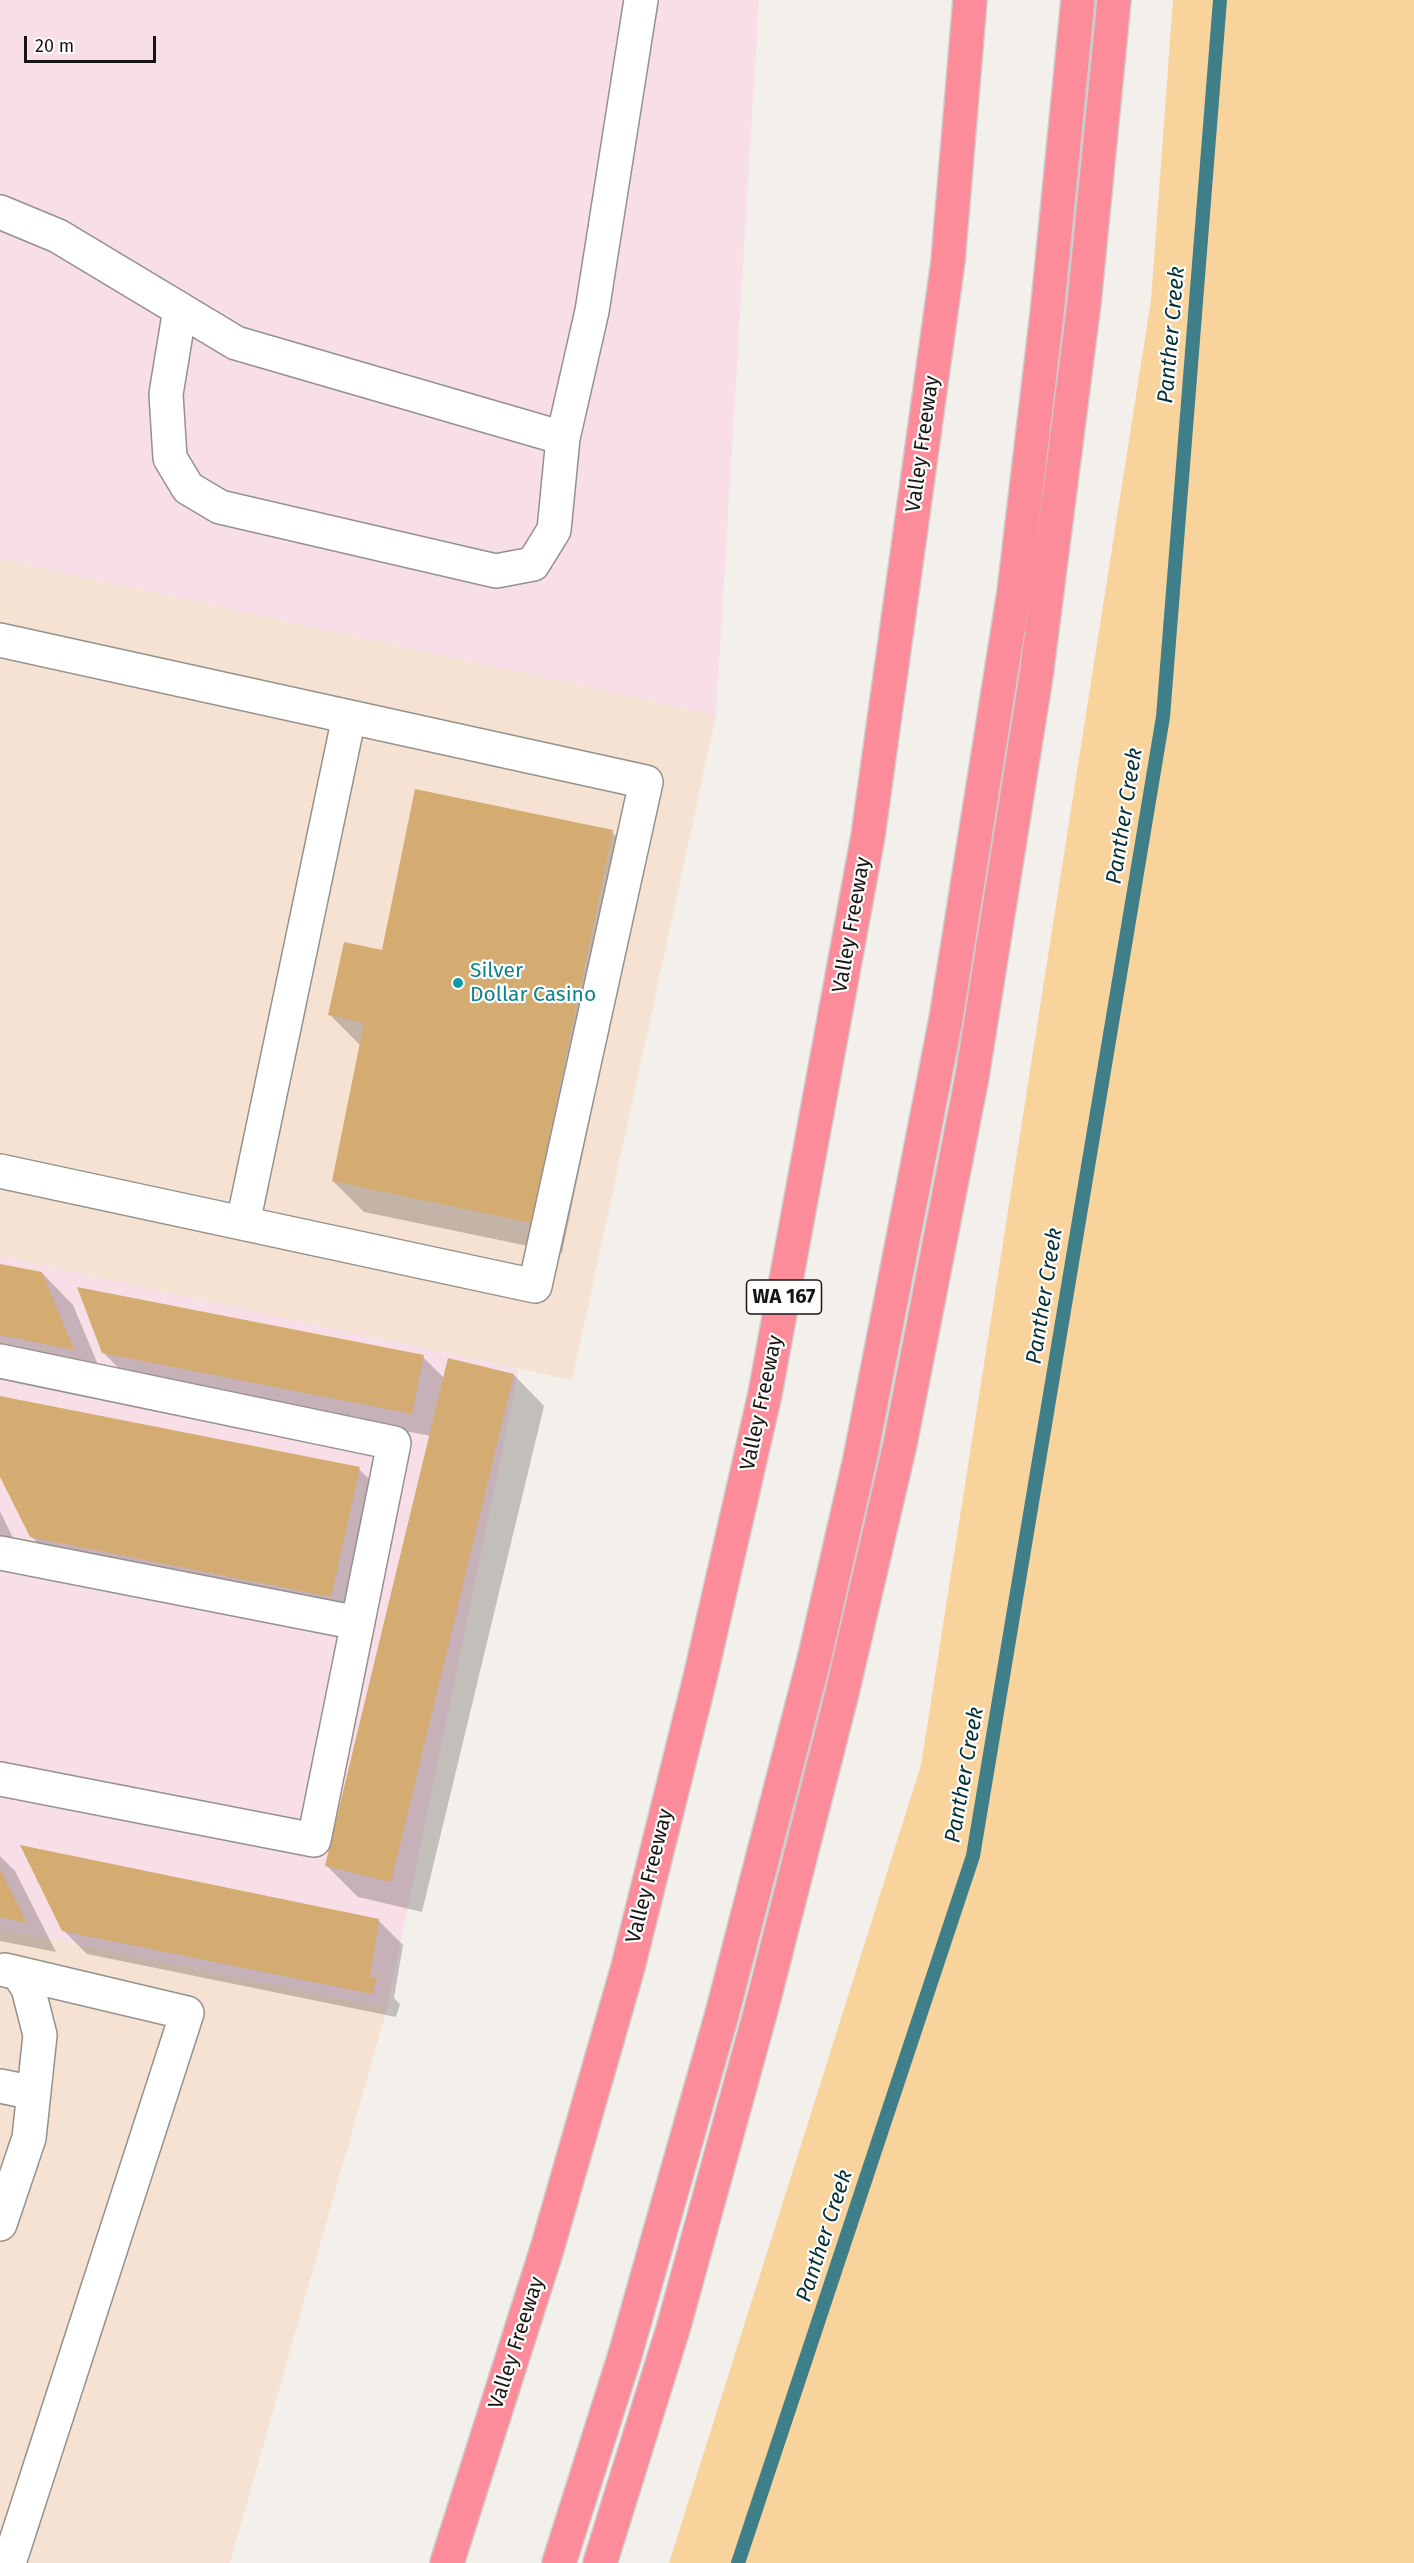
<!DOCTYPE html>
<style>
body{margin:0}
#map{position:relative;width:1414px;height:2563px;overflow:hidden;background:#f3efea;font-family:"Fira Sans",sans-serif}
canvas{display:block}
.scale{position:absolute;left:24px;top:36px;width:132px;height:27px;box-sizing:border-box;border:3px solid #181614;border-top:0;padding-left:8px;font-size:18px;line-height:21px;white-space:nowrap;color:#181614;-webkit-text-stroke:4px #fffdfb;paint-order:stroke}
</style>
<div id="map">
<canvas width="1414" height="2563"></canvas>
<div class="scale">20 m</div>
</div>
<script>
const g = document.querySelector('canvas').getContext('2d');
g.lineJoin = 'round';
function fillPath(path, color) {
  g.fillStyle = color;
  g.fill(path, 'evenodd');
}
function poly(rows) {
  const path = new Path2D();
  for (const r of rows) {
    path.moveTo(r[0], r[1]);
    for (let i = 2; i < r.length; i += 2) path.lineTo(r[i], r[i + 1]);
  }
  return path;
}
function trace(path, color, width, dash) {
  g.strokeStyle = color;
  g.lineWidth = width;
  g.lineCap = dash ? 'butt' : 'round';
  g.setLineDash(dash || []);
  g.stroke(path);
}
function write(font, color, halo, rows, align = 'center') {
  g.font = font + ' "Fira Sans",sans-serif';
  g.lineWidth = 4.5;
  g.setLineDash([]);
  g.textBaseline = 'middle';
  g.strokeStyle = halo;
  g.fillStyle = color;
  for (const [text, x, y, turn = 0] of rows) {
    g.save();
    g.translate(x, y);
    g.rotate((+turn || 0) * Math.PI / 180);
    g.textAlign = isNaN(turn) ? turn : align;
    if (halo) g.strokeText(text, 0, 0);
    g.fillText(text, 0, 0);
    g.restore();
  }
}
const commercial = poly([
 [0,559,716,715,572,1380,0,1256],
 [0,1928,387,2008,230,2563,0,2563]
]);
const industrial = poly([
 [0,0,759,0,716,715,0,559],
 [0,1256,519,1369,387,2008,0,1928]
]);
const green = poly([
 [1173,0,1414,0,1414,2563,669,2563,921,1765,1151,300]
]);
const shadow = poly([
 [612,832,643,863,562,1253,364,1212,333,1181,361,1046,330,1015,383,952],
 [0,1265,42,1273,73,1305,104,1379,0,1359],
 [103,1352,423,1357,444,1378,514,1375,544,1406,422,1912,358,1897,327,1866,431,1436,127,1377],
 [0,1398,359,1469,390,1500,362,1627,62,1568,31,1536,0,1474],
 [0,1511,23,1559,0,1554],
 [0,1856,15,1871,56,1952,0,1941],
 [379,1921,403,1945,394,1998,400,2004,396,2017,87,1954,63,1930]
]);
const stream = poly([
 [738,2563,973,1856,1163,717,1220,0]
]);
const building = poly([
 [415,789,613,830,531,1223,332,1181,364,1023,328,1015,344,942,382,950],
 [0,1264,42,1272,74,1350,0,1335],
 [77,1287,424,1355,412,1414,102,1353],
 [448,1358,514,1374,391,1882,325,1866],
 [0,1396,360,1467,331,1597,30,1537,0,1477],
 [20,1845,379,1919,370,1977,377,1978,372,1994,62,1931],
 [0,1869,27,1923,0,1917]
]);
const minor = poly([
 [0,212,58,236,236,343,563,438],
 [180,309,166,394,170,458,188,488,220,507,496,571,533,564,554,530,563,438,592,311,641,0],
 [0,640,646,782,535,1286,0,1171],
 [243,1223,349,717],
 [0,1361,394,1443,314,1840,0,1779],
 [0,1553,358,1623],
 [0,2086,34,2093],
 [0,2224,29,2138,40,2035,28,1988,18,1973,5,1970],
 [9,2563,187,2013,18,1973]
]);
const highway = poly([
 [447,2563,547,2249,628,1967,700,1678,765,1394,868,836,948,261,970,0],
 [559,2563,625,2355,722,2014,815,1656,860,1459,946,1019,1014,592,1047,314,1078,0],
 [600,2563,673,2329,761,2010,842,1693,900,1444,972,1077,1036,676,1084,303,1114,0]
]);
const markers = [
 [458,983,6,"#0f9aa8"]
];
const shields = [
 [784,1297,75]
];
const shieldNames = [
 ["WA 167",784,1297]
];
const streetNames = [
 ["Valley Freeway",923,444,-82],
 ["Valley Freeway",852,925,-80],
 ["Valley Freeway",762,1403,-78],
 ["Valley Freeway",650,1876,-76],
 ["Valley Freeway",517,2343,-72]
];
const cultureNames = [
 ["Silver",470,971],
 ["Dollar Casino",470,995]
];
const waterNames = [
 ["Panther Creek",1172,335,-85],
 ["Panther Creek",1125,816,-81],
 ["Panther Creek",1045,1296,-81],
 ["Panther Creek",965,1775,-80],
 ["Panther Creek",825,2236,-72]
];
fillPath(commercial, '#f6e2d3');
fillPath(industrial, '#f8dee6');
fillPath(green, '#f9d39c');
fillPath(shadow, '#0003');
trace(stream, '#3f7f8a', 14);
fillPath(building, '#d4ab70');
trace(minor, '#95918c', 36);
trace(highway, '#cccccb', 36);
trace(minor, '#fff', 33);
trace(highway, '#fd8c9b', 33);
for (const [x, y, r, color] of markers) {
  const dot = new Path2D();
  dot.arc(x, y, r, 0, 2 * Math.PI);
  g.fillStyle = color;
  g.fill(dot);
  trace(dot, '#fffdfb', 2);
}
for (const [x, y, w] of shields) {
  const box = new Path2D();
  box.roundRect(x - w / 2, y - 17, w, 34, 4.5);
  g.fillStyle = '#fffdfb';
  g.fill(box);
  trace(box, '#181614', 1.5);
}
write('bold 20px', '#181614', null, shieldNames);
write('21px', '#181614', '#fffdfb', streetNames);
write('21px', '#0d838f', '#fffdfb', cultureNames, 'left');
write('italic 22px', '#023037', '#fffdfb', waterNames);
</script>
